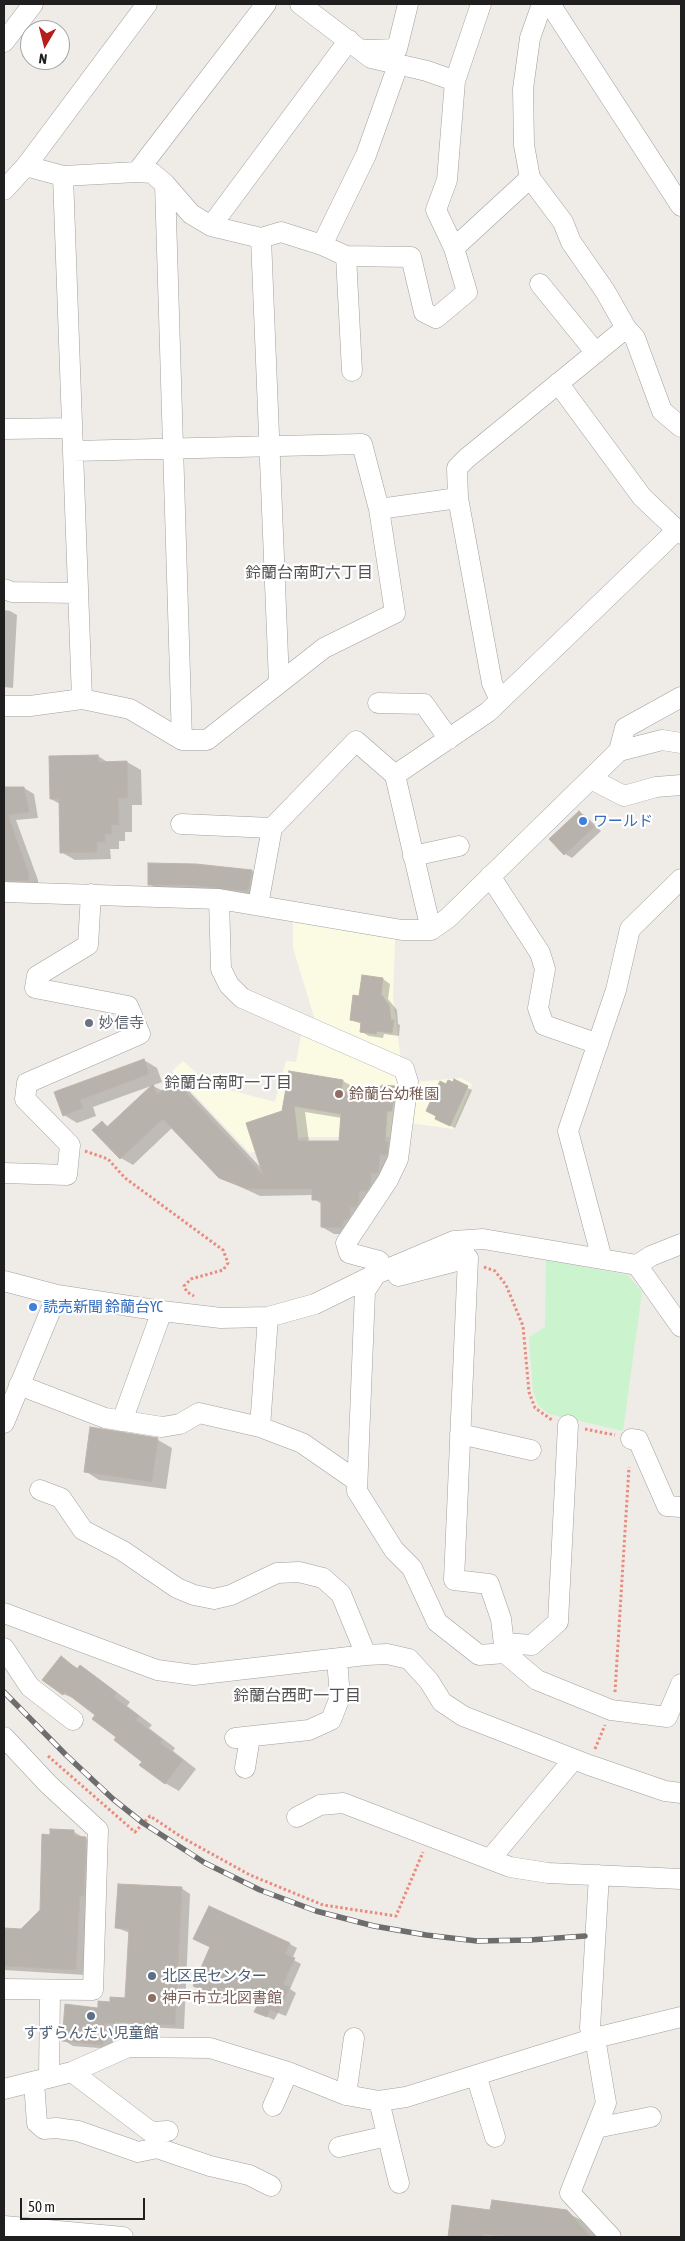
<!DOCTYPE html>
<meta charset="utf-8">
<style>
body{margin:0}
#map{position:relative;width:685px;height:2241px;overflow:hidden;background:#efece7;font-family:"Asap Condensed",sans-serif}
canvas{display:block}
.frame{position:absolute;inset:0;border:5px solid #1f1f1f;pointer-events:none}
.north{position:absolute;left:20px;top:20px;width:50px;height:50px;box-sizing:border-box;background:#fff;border:1px solid #a5a5a5;border-radius:50%;rotate:188deg;font-size:14px;font-weight:700;line-height:20px;text-align:center;color:#1f1f1f}
.north::after{content:'';display:block;margin:auto;width:18px;height:22px;background:#b61c19;clip-path:polygon(50% 0,100% 100%,50% 72%,0 100%)}
.scale{position:absolute;left:20px;top:2198px;width:125px;height:22px;box-sizing:border-box;border:2px solid #1f1f1f;border-top:0;padding-left:6px;font-size:15px;line-height:18px;white-space:nowrap;color:#1f1f1f;-webkit-text-stroke:4px #fff;paint-order:stroke}
</style>
<div id="map">
<canvas width="685" height="2241"></canvas>
<div class="frame"></div>
<div class="north">N</div>
<div class="scale">50 m</div>
</div>
<script>
const g = document.querySelector('canvas').getContext('2d');
g.lineJoin = 'round';
function fillPath(path, color) {
  g.fillStyle = color;
  g.fill(path, 'evenodd');
}
function poly(rows) {
  const path = new Path2D();
  for (const r of rows) {
    path.moveTo(r[0], r[1]);
    for (let i = 2; i < r.length; i += 2) path.lineTo(r[i], r[i + 1]);
  }
  return path;
}
function trace(path, color, width, dash) {
  g.strokeStyle = color;
  g.lineWidth = width;
  g.lineCap = dash ? 'butt' : 'round';
  g.setLineDash(dash || []);
  g.stroke(path);
}
function write(font, color, halo, rows, align = 'center') {
  g.font = font + ' "Asap Condensed","Noto Sans JP",sans-serif';
  g.lineWidth = 4.5;
  g.setLineDash([]);
  g.textBaseline = 'middle';
  g.strokeStyle = halo;
  g.fillStyle = color;
  for (const [text, x, y, turn = 0] of rows) {
    g.save();
    g.translate(x, y);
    g.rotate((+turn || 0) * Math.PI / 180);
    g.textAlign = isNaN(turn) ? turn : align;
    if (halo) g.strokeText(text, 0, 0);
    g.fillText(text, 0, 0);
    g.restore();
  }
}
const education = poly([
 [293,921,395,939,393,1000,401,1061,315,1020,293,948],
 [302,1031,397,1073,401,1082,395,1137,304,1137,250,1153,172,1071,183,1061,210,1085,275,1102,286,1061,296,1062],
 [461,1078,472,1084,453,1129,410,1123,414,1082]
]);
const park = poly([
 [546,1260,628,1275,642,1292,623,1431,549,1414,538,1405,533,1391,529,1337,545,1327]
]);
const shadow = poly([
 [4,610,10,611,17,615,13,688,4,687],
 [98,756,109,763,127,762,141,770,142,805,132,805,132,832,125,832,125,841,119,841,119,849,110,849,111,859,75,860,61,852,60,804,51,799],
 [24,788,34,794,38,818,16,820,38,880,38,886,15,885,4,881,4,789],
 [579,812,586,816,601,831,572,858,565,854],
 [196,865,252,871,266,879,262,898,163,892,149,884],
 [363,977,383,979,390,984,388,999,397,1010,398,1024,400,1025,399,1036,384,1034,383,1038,369,1036,362,1032,362,1024,351,1020,360,997],
 [144,1060,157,1068,162,1082,93,1107,96,1116,77,1123,64,1115,55,1093],
 [290,1072,343,1081,355,1088,354,1094,372,1096,382,1087,395,1088,407,1094,396,1148,354,1234,334,1234,322,1227,322,1204,314,1199,314,1195,260,1196,220,1177,173,1127,133,1165,121,1158,102,1122,109,1127,153,1086,163,1091,174,1081,186,1088,263,1170,283,1112],
 [305,1112,342,1118,341,1143,309,1142],
 [454,1081,472,1090,455,1128,441,1122,438,1116,447,1085],
 [92,1428,158,1440,172,1448,166,1489,99,1480,85,1471],
 [61,1658,79,1669,81,1667,94,1675,130,1702,127,1706,152,1725,149,1728,175,1748,173,1751,196,1769,179,1791,165,1783,97,1715,78,1700,63,1694],
 [51,1831,74,1832,95,1844,86,1975,4,1970,4,1929,22,1931,41,1911],
 [181,1888,190,1894,184,2029,125,2026,125,2029,114,2028,112,2049,73,2046,63,2040,99,2009,126,1999,130,1933,117,1928],
 [290,1944,297,1948,292,1959,301,1964,290,1989,296,1993,286,2016,278,2013,274,2020,256,2011,259,2004,229,1991,225,2000,202,1990],
 [453,2207,492,2211,566,2212,581,2220,597,2237,449,2237]
]);
const building = poly([
 [98,755,99,762,127,761,128,798,118,798,119,825,111,825,112,834,105,834,105,842,97,842,97,852,60,853,59,799,50,799,49,756,98,755],
 [4,787,24,787,29,812,8,815,29,874,29,881,4,880,4,787],
 [579,811,594,827,564,855,549,839,579,811],
 [148,863,196,864,252,870,248,891,188,885,148,885,148,863],
 [362,975,383,978,381,994,389,1005,391,1020,394,1020,392,1033,377,1031,376,1034,360,1032,361,1022,350,1020,353,995,359,996,362,975],
 [144,1059,149,1074,80,1100,83,1108,63,1116,54,1092,144,1059],
 [289,1071,343,1080,341,1092,371,1094,382,1085,395,1086,392,1111,387,1111,385,1142,388,1142,387,1155,380,1155,378,1173,371,1173,371,1184,367,1191,359,1191,359,1202,356,1207,350,1207,350,1216,347,1220,344,1220,342,1228,321,1227,321,1200,312,1200,312,1189,247,1189,219,1178,163,1119,120,1159,92,1130,102,1121,107,1127,153,1084,157,1095,174,1080,263,1175,246,1123,282,1111,289,1071],
 [294,1106,341,1114,339,1141,298,1141,294,1106],
 [454,1079,468,1086,450,1126,435,1119,436,1116,426,1111,440,1081,446,1084,448,1080,453,1082,454,1079],
 [90,1427,158,1438,152,1482,84,1472,90,1427],
 [61,1656,77,1669,80,1665,117,1693,114,1697,139,1716,136,1720,162,1740,160,1743,183,1760,165,1784,139,1765,142,1762,114,1740,116,1737,92,1719,95,1715,65,1692,63,1695,42,1680,61,1656],
 [50,1829,74,1830,74,1836,86,1837,84,1896,80,1896,76,1970,4,1966,4,1928,21,1929,40,1910,42,1834,50,1835,50,1829],
 [118,1884,182,1887,175,2025,116,2022,116,2024,105,2023,103,2045,62,2041,65,2004,98,2008,98,2001,110,2002,110,1997,125,1998,129,1929,115,1928,118,1884],
 [209,1906,290,1943,285,1954,295,1958,283,1984,290,1987,278,2013,270,2009,267,2017,254,2012,258,2004,221,1988,217,1997,193,1986,210,1947,193,1939,209,1906],
 [492,2200,567,2210,591,2237,511,2237,483,2234,483,2237,448,2237,452,2205,490,2210,492,2200]
]);
const path = poly([
 [85,1151,108,1159,125,1178,223,1250,228,1263,223,1270,191,1279,184,1286,187,1292,194,1296],
 [484,1267,495,1271,506,1285,523,1326,529,1392,535,1408,552,1420],
 [585,1429,615,1435],
 [615,1692,629,1467],
 [595,1749,605,1725],
 [48,1756,135,1832,150,1816,183,1838,250,1875,323,1905,396,1916,423,1852]
]);
const minor = poly([
 [300,4,371,58,427,71,455,81],
 [542,4,530,38,523,89,524,145,530,178,563,222,571,242,605,291,626,328,635,338,662,411,681,427],
 [550,4,681,206],
 [4,42,33,4],
 [366,50,397,49,408,4],
 [26,166,63,176,137,172,152,173,165,184,191,214,211,226,261,238,281,232,322,245,346,256,411,257,424,312,436,318,467,292,454,248,436,210,447,180,455,81,481,4],
 [137,172,266,4],
 [63,176,82,699],
 [165,184,182,740],
 [4,190,26,166,147,4],
 [211,226,349,40],
 [261,238,279,682],
 [322,245,366,155,398,65],
 [454,248,530,178],
 [346,256,352,371],
 [540,284,596,353],
 [558,383,642,497,681,534],
 [4,429,72,428],
 [379,509,458,498],
 [4,589,12,592,77,593],
 [500,700,492,683,458,498,457,468,467,458,626,328],
 [378,703,424,704,449,739],
 [4,706,30,706,82,699,130,709,182,740,207,740,324,648,395,613,379,509,362,444,73,451],
 [619,751,662,740,681,743],
 [395,775,488,712,676,531],
 [591,779,624,796,656,787,681,785],
 [181,824,272,828],
 [413,856,459,846],
 [490,876,540,953,545,969,538,1008,544,1025,598,1044],
 [4,892,219,899,402,930,431,930,448,918,619,751,625,728,681,697],
 [219,899,221,969,229,985,242,998,404,1069,408,1082,398,1159,388,1180,346,1243,349,1253,379,1261,376,1274,365,1291,357,1491,394,1550,412,1568,437,1622,479,1655,505,1653,537,1680,611,1710,667,1717,681,1684],
 [258,905,272,828,356,741,395,775,431,930],
 [4,1173,67,1175,70,1145,25,1099,27,1083,140,1034,128,1006,35,988,37,976,88,945,91,894],
 [602,1259,568,1131,616,990,630,929,681,879],
 [637,1265,681,1327],
 [398,1276,468,1258,454,1580,489,1584,501,1619,505,1653],
 [4,1281,57,1295,162,1311,221,1318,268,1317,315,1304,376,1274,454,1241,483,1239,637,1265,651,1256,681,1244],
 [19,1385,105,1418,162,1427,180,1424,199,1413,260,1427,302,1443,357,1481],
 [122,1421,162,1311],
 [4,1423,57,1295],
 [260,1427,268,1317],
 [460,1434,531,1450],
 [631,1439,638,1440,667,1506,681,1507],
 [40,1490,61,1498,83,1530,123,1551,177,1588,194,1595,214,1599,231,1595,277,1573,299,1572,323,1578,341,1594,366,1655],
 [4,1613,157,1670,194,1675,366,1655,387,1654,409,1659,429,1681,442,1702,463,1716,589,1765,665,1791,681,1793],
 [504,1643,532,1645,558,1622,568,1425],
 [4,1648,30,1687,73,1720],
 [4,1737,48,1784,98,1830,93,1990,4,1989],
 [235,1738,309,1730,331,1720,340,1697,337,1659],
 [245,1768,250,1737],
 [297,1817,320,1805,343,1803,510,1867,548,1873,681,1879],
 [491,1858,573,1760],
 [599,1875,590,2028,595,2038,606,2103,570,2193,611,2237],
 [72,2072,151,2132,168,2131],
 [476,2075,495,2137],
 [49,2078,50,1990],
 [34,2082,37,2123,44,2129,56,2128,78,2131,138,2152,157,2148,210,2166,249,2175,271,2186],
 [4,2089,72,2072,128,2047,210,2048,288,2072,346,2095,379,2101,406,2097,595,2038,681,2017],
 [346,2095,354,2038],
 [379,2101,399,2183],
 [273,2106,288,2072],
 [596,2128,651,2117],
 [339,2147,387,2136],
 [4,2226,123,2237]
]);
const rail = poly([
 [4,1692,66,1755,113,1799,143,1823,205,1863,260,1890,316,1911,374,1926,426,1935,477,1941,530,1940,585,1936]
]);
const markers = [
 [583,821,5,"#3f7fe0"],
 [89,1023,5,"#6b7280"],
 [339,1094,5,"#8d6e63"],
 [33,1307,5,"#3f7fe0"],
 [152,1976,5,"#5c6f8a"],
 [152,1998,5,"#8d6e63"],
 [91,2016,5,"#5c6f8a"]
];
const shopNames = [
 ["ワールド",593,821],
 ["読売新聞 鈴蘭台YC",43,1307]
];
const worshipNames = [
 ["妙信寺",99,1023]
];
const educationNames = [
 ["鈴蘭台幼稚園",349,1094],
 ["神戸市立北図書館",162,1998]
];
const serviceNames = [
 ["北区民センター",162,1976],
 ["すずらんだい児童館",91,2033,"center"]
];
const neighbourhoodNames = [
 ["鈴蘭台南町六丁目",309,573],
 ["鈴蘭台南町一丁目",228,1083],
 ["鈴蘭台西町一丁目",297,1696]
];
fillPath(education, '#fbfbe4');
fillPath(park, '#caf3ce');
fillPath(shadow, '#0003');
fillPath(building, '#b8b2ad');
trace(building, '#bfb4ab', 1);
trace(minor, '#a0a0a0', 21);
trace(path, '#e98b7e', 3, [2.5, 2.5]);
trace(minor, '#fff', 20);
trace(rail, '#6d6d6d', 5.5);
trace(rail, '#fff', 4, [11]);
for (const [x, y, r, color] of markers) {
  const dot = new Path2D();
  dot.arc(x, y, r, 0, 2 * Math.PI);
  g.fillStyle = color;
  g.fill(dot);
  trace(dot, '#fff', 2);
}
write('15px', '#366cbe', '#fff', shopNames, 'left');
write('15px', '#5b616d', '#fff', worshipNames, 'left');
write('15px', '#785e54', '#fff', educationNames, 'left');
write('15px', '#4e5e75', '#fff', serviceNames, 'left');
write('16px', '#525252', '#fff', neighbourhoodNames);
</script>
